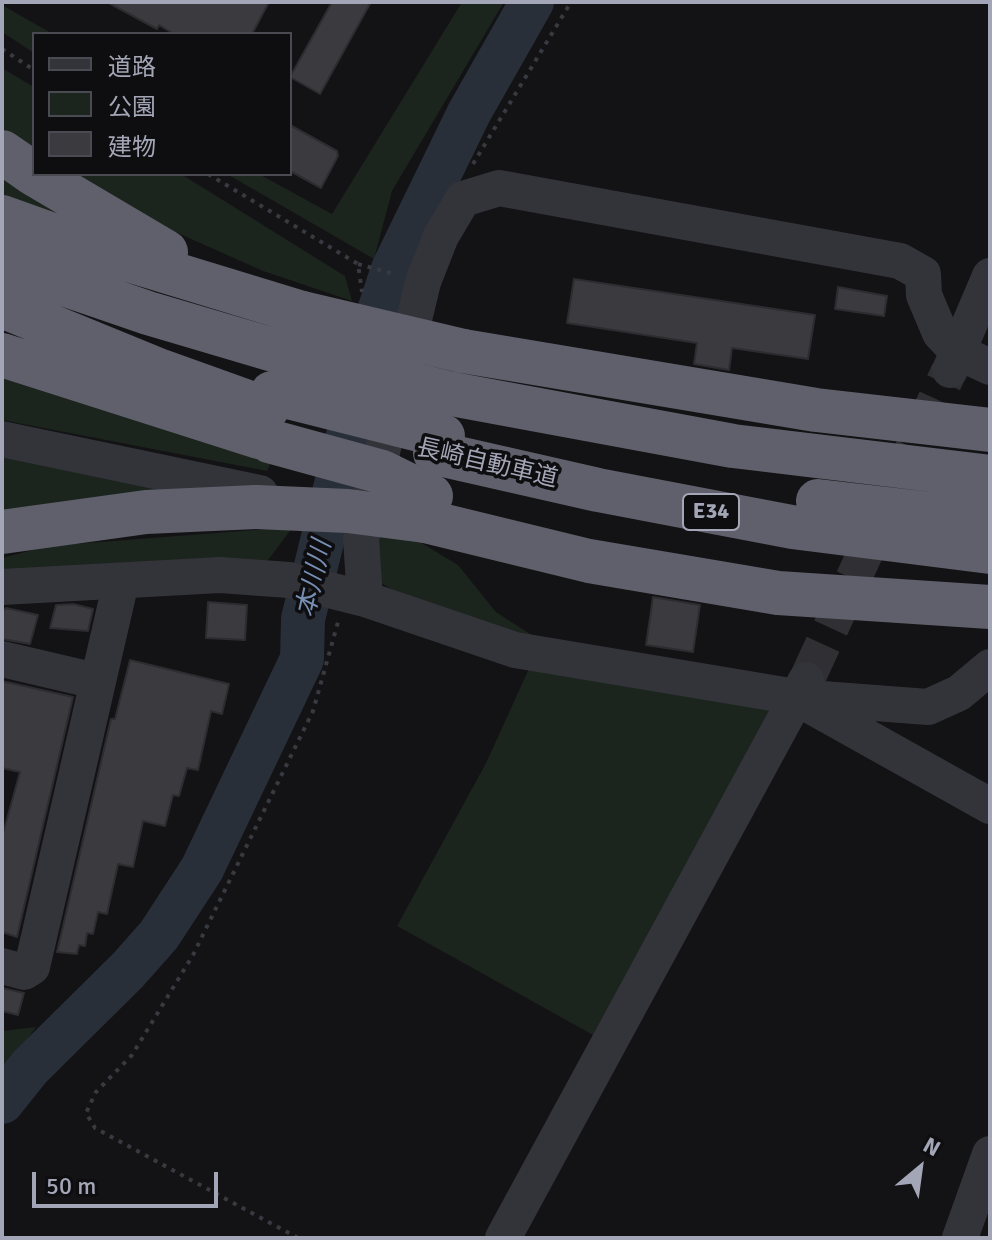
<!DOCTYPE html>
<meta charset="utf-8">
<style>
body{margin:0}
#map{position:relative;width:992px;height:1240px;overflow:hidden;background:#131214;font-family:Signika,"Noto Sans JP",sans-serif}
canvas{display:block}
.frame{position:absolute;inset:0;border:4px solid #a3a6b6;pointer-events:none}
.legend{position:absolute;left:32px;top:32px;width:260px;height:144px;box-sizing:border-box;background:#0e0d0f;border:2px solid #4a4a52;margin:0;padding:10px 14px;list-style:none;font-size:24px;color:#a3a6b6}
.legend li{display:flex;align-items:center;gap:16px;height:40px}
.legend b{width:40px;border:2px solid #4a4a52}
.north{position:absolute;left:880px;top:1128px;width:80px;height:80px;-webkit-text-stroke:6px #0e0d0f;paint-order:stroke;rotate:29deg;font-size:22px;font-weight:700;line-height:32px;text-align:center;color:#a3a6b6}
.north::after{content:'';display:block;margin:auto;width:28px;height:36px;background:#a3a6b6;clip-path:polygon(50% 0,100% 100%,50% 72%,0 100%)}
.scale{position:absolute;left:32px;top:1172px;width:186px;height:36px;box-sizing:border-box;border:4px solid #a3a6b6;border-top:0;padding-left:10px;font-size:24px;line-height:28px;white-space:nowrap;color:#a3a6b6;-webkit-text-stroke:6px #0e0d0f;paint-order:stroke}
</style>
<div id="map">
<canvas width="992" height="1240"></canvas>
<div class="frame"></div>
<ul class="legend">
<li><b style="height:10px;background:#33333a"></b>道路</li>
<li><b style="height:22px;background:#1c241e"></b>公園</li>
<li><b style="height:22px;background:#3a3a3f"></b>建物</li>
</ul>
<div class="north">N</div>
<div class="scale">50 m</div>
</div>
<script>
const g = document.querySelector('canvas').getContext('2d');
g.lineJoin = 'round';
function fillPath(path, color) {
  g.fillStyle = color;
  g.fill(path, 'evenodd');
}
function poly(rows) {
  const path = new Path2D();
  for (const r of rows) {
    path.moveTo(r[0], r[1]);
    for (let i = 2; i < r.length; i += 2) path.lineTo(r[i], r[i + 1]);
  }
  return path;
}
function trace(path, color, width, dash) {
  g.strokeStyle = color;
  g.lineWidth = width;
  g.lineCap = dash ? 'butt' : 'round';
  g.setLineDash(dash || []);
  g.stroke(path);
}
function write(font, color, halo, rows, align = 'center') {
  g.font = font + ' Signika,"Noto Sans JP",sans-serif';
  g.lineWidth = 7;
  g.setLineDash([]);
  g.textBaseline = 'middle';
  g.strokeStyle = halo;
  g.fillStyle = color;
  for (const [text, x, y, turn = 0] of rows) {
    g.save();
    g.translate(x, y);
    g.rotate((+turn || 0) * Math.PI / 180);
    g.textAlign = isNaN(turn) ? turn : align;
    if (halo) g.strokeText(text, 0, 0);
    g.fillText(text, 0, 0);
    g.restore();
  }
}
const green = poly([
 [462,2,504,2,392,191,374,259,227,174,259,174,332,214],
 [2,5,53,34,34,34,34,53,2,32],
 [2,68,34,87,34,150,2,128],
 [2,168,100,236,2,196],
 [71,174,181,174,345,276,352,301,263,271,126,210],
 [2,366,273,458,267,471,2,420],
 [2,453,210,489,2,516],
 [293,527,265,564,2,578,2,558,48,546],
 [374,533,420,542,458,565,496,612,538,639,429,612,378,581],
 [532,662,778,704,593,1035,397,926,486,763],
 [36,1027,2,1075,2,1031]
]);
const river = poly([
 [2,1102,30,1067,128,970,159,935,202,869,302,659,303,619,377,317,393,269,469,113,532,2]
]);
const building = poly([
 [107,2,269,2,252,34,174,34,159,25,157,29,107,2],
 [332,2,371,2,320,94,290,77,332,2],
 [290,125,337,151,338,156,321,188,290,171,290,125],
 [574,279,815,315,808,359,732,348,729,370,694,364,697,343,567,323,574,279],
 [838,287,887,296,884,316,835,309,838,287],
 [653,597,700,605,693,652,646,645,653,597],
 [208,602,247,605,245,640,206,638,208,602],
 [73,604,93,609,88,631,50,628,56,605,73,604],
 [6,608,38,615,30,644,2,639,2,612,6,608],
 [130,660,229,684,222,714,211,711,198,770,187,768,179,796,173,795,165,826,143,821,133,867,118,864,107,914,98,912,93,934,87,933,85,946,79,945,77,954,57,952,111,719,115,719,130,660],
 [2,681,73,697,17,937,2,932,2,837,20,772,2,768,2,681],
 [2,988,24,993,18,1015,2,1011,2,988]
]);
const minorTunnel = poly([
 [808,677,949,371]
]);
const path = poly([
 [2,49,34,70],
 [473,164,571,2],
 [208,174,358,264,362,292],
 [358,264,394,274],
 [298,1238,95,1128,86,1113,96,1092,132,1055,193,955,313,711,338,622]
]);
const minor = poly([
 [950,370,990,276],
 [2,439,260,493],
 [2,587,220,575,289,580,365,599,515,650,796,697,928,707,959,693,990,667],
 [365,599,361,539,423,282,441,236,463,199,499,188,900,261,923,274,924,295,940,333,958,352,990,367],
 [2,659,96,681],
 [804,702,990,806],
 [2,966,24,972,32,967,121,582],
 [503,1238,806,680],
 [960,1238,990,1154]
]);
const highway = poly([
 [2,152,34,174],
 [34,174,166,252],
 [2,217,86,247,302,313],
 [2,263,148,313,290,355],
 [2,306,161,371,267,409],
 [463,351,816,410,990,430],
 [2,355,259,437],
 [452,394,733,446,990,477],
 [435,453,598,490,792,527,990,552],
 [818,501,990,521],
 [425,521,589,561,778,593,990,607],
 [2,532,146,512,256,507]
]);
const highwayBridge = poly([
 [302,313,463,351],
 [290,355,452,394],
 [272,393,443,436],
 [269,441,382,472,431,496],
 [256,507,348,511,425,521]
]);
const shields = [
 [711,512,56]
];
const shieldNames = [
 ["E34",711,512]
];
const streetNames = [
 ["長崎自動車道",487,464,13]
];
const waterNames = [
 ["本川川",315,579,-77]
];
fillPath(green, '#1c241e');
trace(river, '#282f39', 44);
fillPath(building, '#3a3a3f');
trace(building, '#2d2c30', 2);
trace(minorTunnel, '#303034', 36, [36, 18]);
trace(path, '#393a41', 4, [4, 6]);
trace(minor, '#33333a', 36);
trace(highway, '#5f606b', 44);
trace(highwayBridge, '#5f606b', 44);
for (const [x, y, w] of shields) {
  const box = new Path2D();
  box.roundRect(x - w / 2, y - 18, w, 36, 6);
  g.fillStyle = '#0e0d0f';
  g.fill(box);
  trace(box, '#a3a6b6', 2);
}
write('bold 22px', '#a3a6b6', null, shieldNames);
write('24px', '#a3a6b6', '#0e0d0f', streetNames);
write('italic 26px', '#778fb4', '#0e0d0f', waterNames);
</script>
